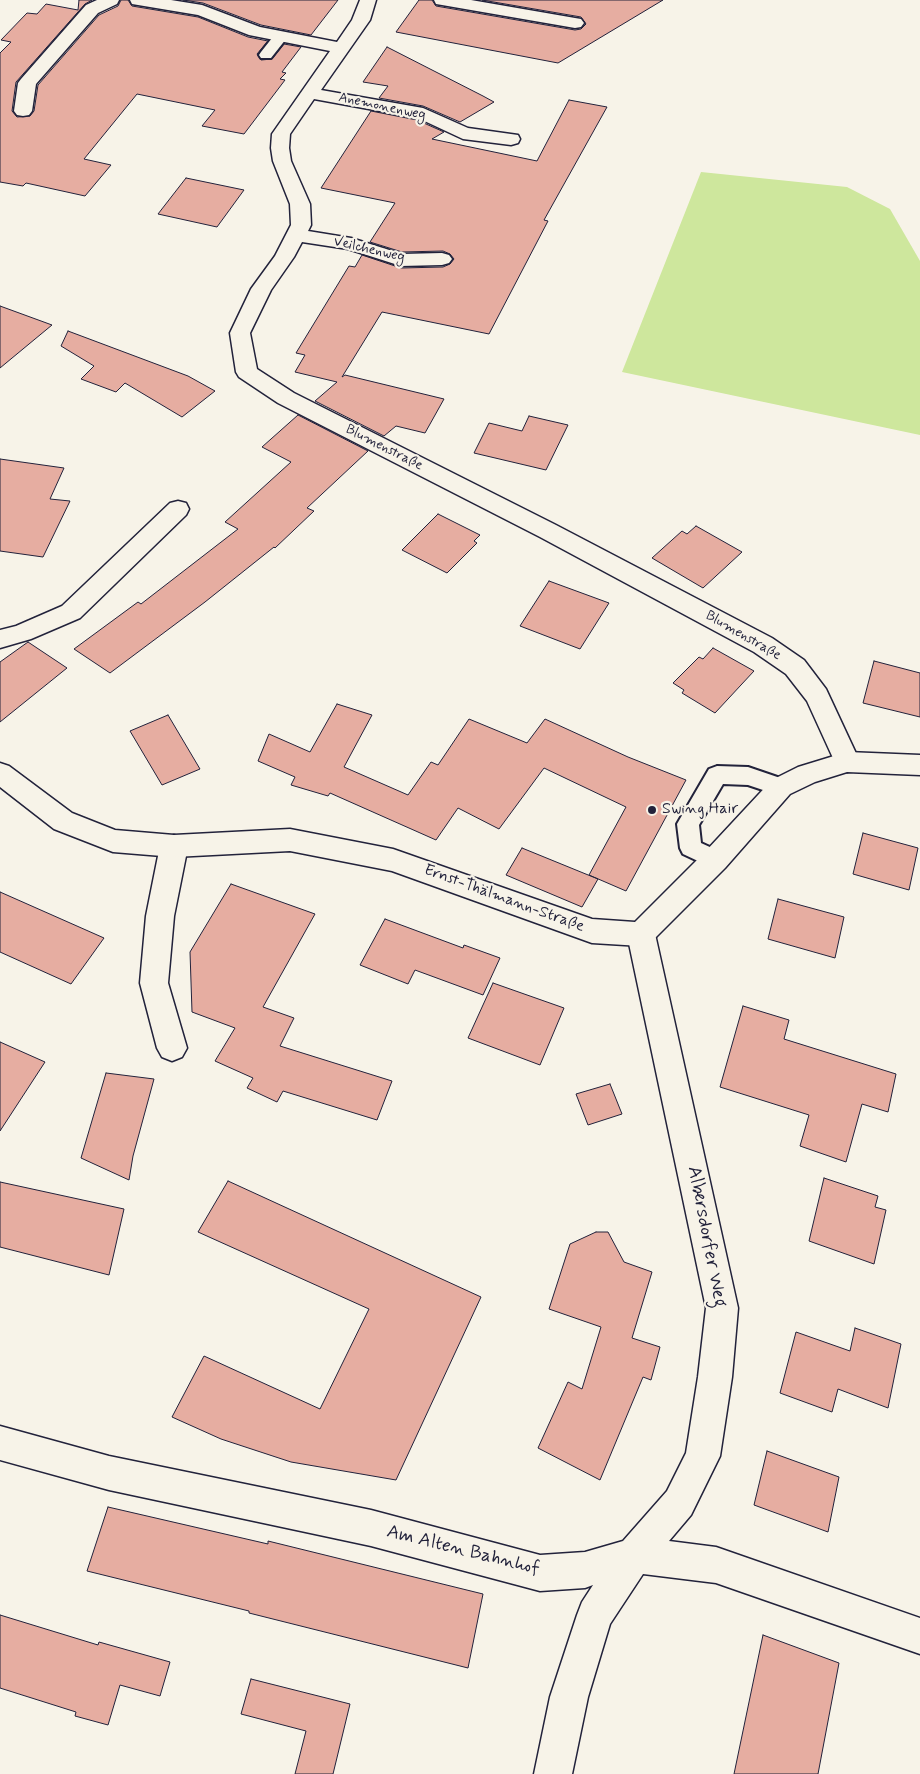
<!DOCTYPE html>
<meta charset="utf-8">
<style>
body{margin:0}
canvas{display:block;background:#f7f3e8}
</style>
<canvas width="920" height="1774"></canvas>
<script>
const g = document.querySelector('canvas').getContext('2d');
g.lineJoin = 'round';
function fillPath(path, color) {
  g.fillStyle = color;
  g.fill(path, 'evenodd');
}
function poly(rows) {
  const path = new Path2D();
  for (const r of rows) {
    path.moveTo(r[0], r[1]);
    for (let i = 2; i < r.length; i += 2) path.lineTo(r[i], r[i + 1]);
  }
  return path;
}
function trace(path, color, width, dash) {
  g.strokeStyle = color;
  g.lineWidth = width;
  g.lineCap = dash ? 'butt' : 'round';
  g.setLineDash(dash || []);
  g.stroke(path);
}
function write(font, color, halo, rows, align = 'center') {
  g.font = font + ' Mynerve,sans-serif';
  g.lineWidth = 4.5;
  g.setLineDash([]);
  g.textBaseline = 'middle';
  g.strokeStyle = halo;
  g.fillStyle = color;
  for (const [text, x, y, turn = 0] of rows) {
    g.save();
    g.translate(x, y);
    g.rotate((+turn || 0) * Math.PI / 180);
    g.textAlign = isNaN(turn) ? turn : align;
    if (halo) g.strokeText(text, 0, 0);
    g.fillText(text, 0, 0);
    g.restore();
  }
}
const green = poly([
 [701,172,847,187,890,209,920,261,920,435,622,372]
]);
const building = poly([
 [79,0,92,0,85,4,16,82,12,111,17,117,30,116,34,111,38,85,99,15,118,6,121,0,128,0,132,6,198,17,248,37,268,41,257,54,261,60,272,59,284,44,301,47,282,72,286,73,280,79,285,80,244,134,202,126,215,110,137,94,84,159,111,165,85,196,26,183,23,186,0,182,0,53,11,42,1,40,27,13,37,14,46,4,78,10,79,0],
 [183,0,338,0,311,35,261,25,203,3,183,0],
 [419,0,432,0,436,6,575,30,581,29,586,24,581,17,482,0,663,0,558,63,396,32,419,0],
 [387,47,483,96,494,102,460,122,423,106,379,98,388,86,363,82,387,47],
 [569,100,607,107,544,220,548,221,489,334,382,312,342,377,345,375,444,399,425,433,396,426,384,436,315,401,337,382,295,372,305,355,296,353,349,266,355,267,362,255,401,268,443,267,450,264,454,259,450,254,443,251,402,252,370,242,395,203,321,188,371,111,417,120,444,132,432,139,537,161,569,100],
 [186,178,244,190,217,227,158,214,186,178],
 [0,306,52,325,0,368,0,306],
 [68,331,188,376,215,391,182,417,125,383,116,392,81,379,94,366,61,346,68,331],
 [298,415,368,451,307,508,314,511,275,548,274,547,205,602,110,673,74,649,138,602,141,604,238,529,225,522,291,462,262,447,298,415],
 [529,416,568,425,546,470,474,453,489,423,522,431,529,416],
 [0,459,64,468,50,499,70,501,43,557,0,551,0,459],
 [438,514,480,535,474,541,477,543,447,573,402,550,438,514],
 [696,526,742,552,703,588,652,558,682,531,687,534,696,526],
 [549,581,609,603,580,649,520,626,549,581],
 [28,642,67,668,0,722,0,662,28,642],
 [713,648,754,671,715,713,682,693,684,690,673,683,699,657,703,659,713,648],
 [874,661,920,673,920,717,863,703,874,661],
 [337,704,372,715,344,767,408,795,431,762,438,765,469,719,527,743,545,719,628,757,686,780,626,891,589,875,626,807,544,768,499,829,458,808,436,840,330,793,328,796,291,785,295,777,258,761,269,734,310,752,337,704],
 [168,715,200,769,162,785,130,731,168,715],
 [863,833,918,848,909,890,853,874,863,833],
 [522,848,598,879,582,907,506,875,522,848],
 [231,884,315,914,263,1007,294,1018,280,1046,392,1081,377,1120,283,1091,277,1102,247,1088,253,1078,215,1061,235,1028,192,1012,190,952,231,884],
 [0,892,104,938,71,984,0,952,0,892],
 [778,899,844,917,835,958,768,939,778,899],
 [385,919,463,948,464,945,500,958,483,995,415,970,408,984,360,965,385,919],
 [493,983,564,1008,540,1065,468,1038,493,983],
 [743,1006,789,1020,784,1039,896,1074,888,1112,862,1104,846,1162,800,1146,809,1115,720,1087,743,1006],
 [0,1042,45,1062,0,1131,0,1042],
 [106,1073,154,1079,133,1156,129,1180,81,1158,106,1073],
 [610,1084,622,1114,588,1125,576,1094,610,1084],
 [824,1178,878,1196,875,1207,886,1210,874,1264,809,1241,824,1178],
 [228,1181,481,1297,396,1480,291,1462,221,1439,172,1417,204,1356,320,1409,369,1309,198,1232,228,1181],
 [0,1182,124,1209,109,1275,0,1247,0,1182],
 [596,1232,608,1232,624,1262,652,1272,632,1338,660,1347,651,1380,643,1377,600,1480,538,1448,568,1382,582,1389,601,1327,549,1309,570,1244,596,1232],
 [855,1328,901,1344,888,1408,838,1389,832,1412,780,1393,796,1332,850,1351,855,1328],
 [767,1451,839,1477,828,1532,754,1505,767,1451],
 [108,1507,268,1544,268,1541,483,1594,468,1668,249,1613,249,1611,87,1571,108,1507],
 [0,1615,98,1645,99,1642,170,1662,160,1696,120,1685,108,1725,75,1716,76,1712,0,1688,0,1615],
 [763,1635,839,1663,818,1774,734,1774,763,1635],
 [251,1679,350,1704,333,1774,295,1774,306,1731,241,1714,251,1679]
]);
const service = poly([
 [281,32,286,33,288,36,286,39,271,58,261,58,259,55,261,52,276,33,281,32],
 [717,766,748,767,789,781,792,787,789,793,781,796,748,785,723,784,699,825,701,843,723,853,726,860,723,867,715,869,683,854,680,848,677,824,709,769,717,766]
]);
const minor = poly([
 [97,0,119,0,117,4,98,13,36,84,32,111,29,115,23,116,17,115,14,111,18,83,21,79,86,5,97,0],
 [130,0,171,0,202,5,260,27,337,42,352,20,360,0,376,0,370,20,321,90,423,108,468,128,518,135,520,139,518,143,511,145,463,139,418,118,314,99,290,134,289,148,291,161,310,204,311,225,308,231,351,238,402,254,442,253,449,255,452,259,449,263,442,265,401,266,348,249,302,242,294,257,271,290,250,333,257,369,294,393,556,525,772,638,804,660,826,689,860,762,856,769,847,772,838,769,807,701,786,674,754,652,540,537,278,403,239,377,236,372,230,333,251,289,275,256,291,225,290,204,273,161,271,148,272,134,330,51,249,35,198,15,132,4,130,0],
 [434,0,471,0,575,18,581,19,584,23,581,27,575,28,442,5,436,4,434,0],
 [178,501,186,503,189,509,186,515,80,618,31,639,0,648,0,630,16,626,62,606,170,503,178,501],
 [174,835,184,838,188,846,174,916,168,983,187,1048,182,1057,172,1061,162,1057,157,1048,140,983,146,916,160,846,164,838,174,835],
 [641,922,651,926,655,934,738,1308,732,1377,720,1456,691,1515,669,1541,716,1547,920,1618,920,1654,716,1583,643,1574,610,1624,588,1697,572,1774,534,1774,550,1697,577,1615,582,1602,593,1585,585,1588,540,1591,371,1546,109,1490,0,1460,0,1426,109,1456,371,1510,540,1555,585,1552,623,1541,667,1491,686,1453,698,1377,706,1308,627,934,631,926,641,922]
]);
const tertiary = poly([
 [847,752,920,755,920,775,847,772,815,782,790,794,725,868,651,942,641,946,592,943,392,871,290,851,174,857,113,852,54,829,0,787,0,763,9,766,72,813,115,830,174,835,290,829,393,849,592,919,635,922,705,852,772,780,798,767,847,752]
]);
const markers = [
 [652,810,5,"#22223b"]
];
const farStreetnames = [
 ["Anemonenweg",382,107,12],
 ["Veilchenweg",369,250,13],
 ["Blumenstraße",384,448,27],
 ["Blumenstraße",743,636,30]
];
const poiNames = [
 ["Swing Hair",662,810]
];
const streetNames = [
 ["Ernst-Thälmann-Straße",504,899,20]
];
const nearStreetnames = [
 ["Albersdorfer Weg",706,1237,79],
 ["Am Alten Bahnhof",463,1551,14]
];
fillPath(green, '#cee79d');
fillPath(building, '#e6ada1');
trace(building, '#22223b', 1);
trace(service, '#22223b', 4);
trace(minor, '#22223b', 3);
trace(tertiary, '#22223b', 3);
fillPath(service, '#f7f3e8');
fillPath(minor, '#f7f3e8');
fillPath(tertiary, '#f7f3e8');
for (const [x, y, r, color] of markers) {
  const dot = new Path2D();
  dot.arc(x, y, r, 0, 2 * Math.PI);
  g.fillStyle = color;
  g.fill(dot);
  trace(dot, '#f7f3e8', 2);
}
write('14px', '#22223b', '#f7f3e8', farStreetnames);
write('16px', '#22223b', '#f7f3e8', poiNames, 'left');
write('16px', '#22223b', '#f7f3e8', streetNames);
write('19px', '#22223b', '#f7f3e8', nearStreetnames);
</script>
